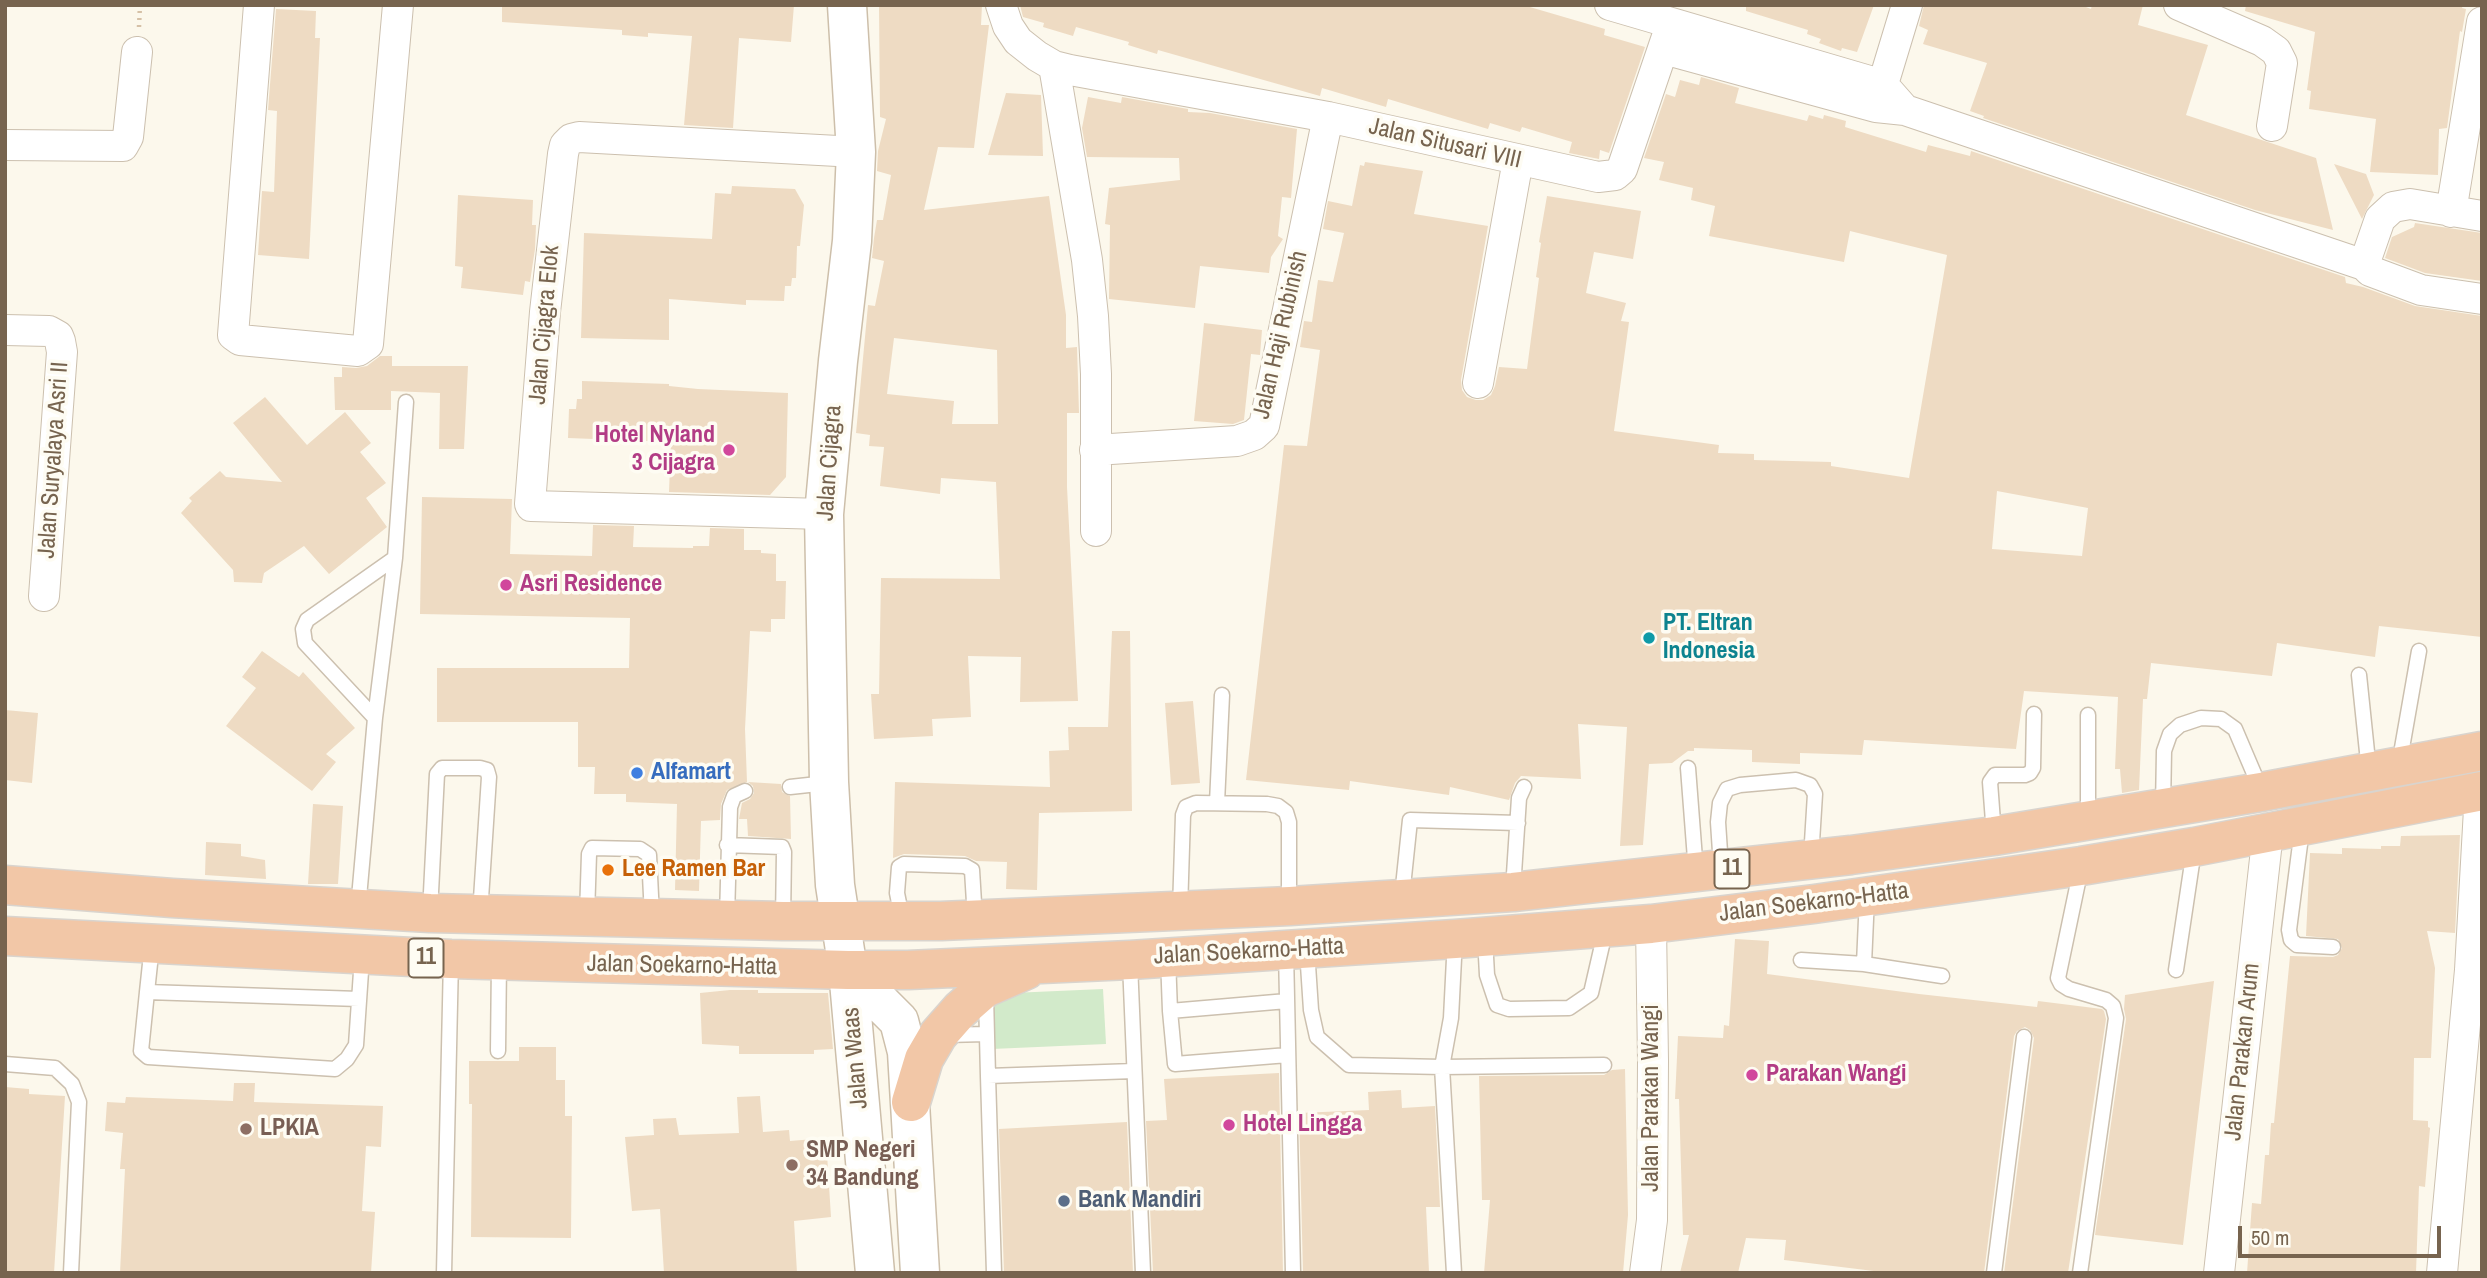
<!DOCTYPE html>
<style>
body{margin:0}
#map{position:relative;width:2487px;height:1278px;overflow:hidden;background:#fcf8ec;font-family:"Archivo Narrow",sans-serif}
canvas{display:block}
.frame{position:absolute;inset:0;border:7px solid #77644f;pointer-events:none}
.scale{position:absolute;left:2238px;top:1226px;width:203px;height:32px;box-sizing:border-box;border:4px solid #77644f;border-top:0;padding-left:9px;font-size:21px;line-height:24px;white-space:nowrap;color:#77644f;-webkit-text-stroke:5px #fefcf3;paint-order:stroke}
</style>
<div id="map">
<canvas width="2487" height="1278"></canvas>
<div class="frame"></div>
<div class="scale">50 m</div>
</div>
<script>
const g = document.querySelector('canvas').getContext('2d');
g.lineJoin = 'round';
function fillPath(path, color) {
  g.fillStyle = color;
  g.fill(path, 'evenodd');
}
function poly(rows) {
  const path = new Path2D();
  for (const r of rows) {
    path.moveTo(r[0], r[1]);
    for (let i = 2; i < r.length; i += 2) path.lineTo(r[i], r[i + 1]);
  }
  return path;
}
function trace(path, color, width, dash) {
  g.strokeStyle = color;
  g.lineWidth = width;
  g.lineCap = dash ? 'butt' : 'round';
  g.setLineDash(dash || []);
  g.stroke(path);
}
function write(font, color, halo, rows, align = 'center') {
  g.font = font + ' "Archivo Narrow",sans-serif';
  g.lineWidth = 7;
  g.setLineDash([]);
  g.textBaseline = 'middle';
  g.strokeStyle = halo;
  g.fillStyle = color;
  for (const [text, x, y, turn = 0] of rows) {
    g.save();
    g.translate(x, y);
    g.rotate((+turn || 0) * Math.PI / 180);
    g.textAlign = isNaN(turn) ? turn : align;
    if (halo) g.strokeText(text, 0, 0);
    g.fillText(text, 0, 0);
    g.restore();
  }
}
const green = poly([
 [1103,989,1106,1044,992,1049,989,994]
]);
const building = poly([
 [502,5,794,5,791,42,739,38,733,128,684,125,692,36,648,33,648,37,622,35,622,30,502,22],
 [879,5,982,5,981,25,989,25,974,148,938,147,924,210,1049,196,1066,315,1066,348,1077,347,1079,413,1067,413,1067,487,1078,701,1020,702,1021,657,968,656,971,717,932,719,933,736,874,739,871,694,879,694,881,578,1000,579,996,482,941,478,940,494,880,486,884,447,869,446,870,435,856,433,868,305,875,306,884,261,872,258,874,238,877,220,883,220,891,175,877,171,878,151,886,119,880,117],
 [894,338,997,350,998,424,952,424,954,401,887,394],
 [1020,5,1523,5,1605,29,1604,35,1645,47,1609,153,1600,150,1599,159,1569,153,1572,142,1522,127,1520,132,1490,123,1488,129,1388,99,1386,107,1322,88,1320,96,1158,50,1157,54,1128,45,1129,42,1076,27,1073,36,1043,27,1044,23,1023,17],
 [1746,5,1874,5,1857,52,1842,48,1841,51,1819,43,1821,39,1807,34,1808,30,1746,11],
 [1924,5,2081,5,2091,9,2092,5,2143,5,2138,25,2208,45,2186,115,2316,158,2333,230,2255,210,1983,118,1984,116,1970,111,1987,63,1923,44,1928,30,1919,26],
 [2246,5,2463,5,2462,8,2466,9,2462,32,2460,31,2447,128,2439,129,2438,175,2370,172,2376,119,2309,109,2311,91,2307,90,2315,32,2245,11],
 [276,9,316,11,315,38,320,38,309,259,258,255,262,191,274,192,277,111,268,110],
 [1701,77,1739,88,1735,103,1807,121,1809,115,1823,119,1824,115,1846,121,1845,127,1926,152,1928,145,1970,156,1971,151,2345,277,2346,283,2363,287,2415,306,2482,316,2482,637,2379,626,2375,657,2277,643,2272,676,2151,663,2147,699,2143,699,2139,790,2122,793,2120,769,2115,769,2118,697,2024,691,2016,749,1864,740,1862,755,1800,753,1800,764,1752,762,1752,750,1694,748,1694,751,1688,751,1672,763,1649,764,1643,845,1620,846,1627,727,1578,724,1581,779,1521,776,1515,783,1509,800,1450,787,1449,795,1350,781,1349,790,1246,780,1284,445,1307,446,1320,350,1300,347,1304,321,1312,322,1318,280,1333,282,1344,233,1323,229,1328,201,1352,206,1360,165,1364,166,1365,162,1423,171,1414,214,1488,226,1461,380,1462,390,1467,397,1476,400,1483,400,1491,395,1495,386,1499,367,1527,369,1539,278,1536,277,1541,243,1539,242,1547,196,1641,211,1633,259,1594,252,1586,293,1626,303,1621,321,1629,322,1614,431,1719,445,1718,453,1754,454,1754,460,1831,462,1831,466,1909,478,1947,255,1850,231,1844,262,1709,236,1715,206,1691,200,1693,188,1659,180,1664,162,1644,158,1666,94,1675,97,1680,80,1699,85],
 [1997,491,2088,508,2082,556,1992,549],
 [1006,93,1041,95,1043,156,988,155],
 [1088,97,1121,103,1122,97,1188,109,1188,112,1210,113,1297,129,1291,198,1282,197,1278,236,1283,239,1271,257,1269,273,1200,266,1195,308,1109,299,1110,225,1105,224,1109,188,1180,180,1179,158,1087,157,1082,128],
 [2334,164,2366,174,2374,195,2362,219],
 [732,186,795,189,804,205,800,246,797,246,796,278,792,278,791,286,785,286,784,301,746,300,746,305,669,299,669,340,581,338,584,233,712,239,715,193,731,194],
 [458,195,533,200,532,225,536,225,535,249,530,282,525,281,523,295,461,288,463,267,455,266],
 [2415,223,2482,233,2482,281,2425,273,2385,258,2392,237,2414,227],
 [1204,323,1262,330,1260,355,1251,354,1244,420,1233,424,1194,421],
 [380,356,392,356,392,366,468,366,464,449,439,449,440,393,391,391,391,410,335,410,334,377,342,377,342,367,356,368,367,366],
 [582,381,669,384,669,386,698,389,788,393,786,477,770,495,669,492,671,442,568,438,569,409,576,409,577,399,582,399],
 [265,397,307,445,345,412,371,443,360,452,386,483,366,498,387,527,329,574,304,546,264,573,262,583,234,582,233,570,181,513,192,501,189,498,220,471,226,477,282,482,233,423],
 [422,497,512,499,510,554,592,556,593,525,634,526,633,547,693,548,693,546,709,546,710,528,744,529,744,550,761,550,761,553,776,554,776,581,786,581,785,619,771,619,771,632,750,631,745,729,747,782,727,790,721,804,720,820,701,821,699,891,675,890,677,804,626,802,626,794,594,794,595,767,578,767,578,722,437,722,437,668,629,668,630,618,420,614],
 [1112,631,1130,631,1132,811,1039,813,1037,890,1006,889,1007,862,976,861,965,856,904,854,893,858,895,782,1050,787,1049,751,1069,750,1068,727,1108,727],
 [262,651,299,677,303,672,355,728,326,754,336,762,312,791,226,726,256,688,242,677],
 [1193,701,1200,783,1171,785,1165,703],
 [5,710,38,713,32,783,5,780],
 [748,782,781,784,782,792,790,796,791,839,748,836,747,819,739,819,742,803,750,799,754,793,753,786],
 [313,804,343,806,338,884,308,884],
 [2460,835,2455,933,2427,931,2435,968,2431,1058,2414,1058,2413,1120,2428,1121,2428,1127,2430,1128,2425,1187,2419,1186,2416,1273,2247,1273,2252,1203,2261,1204,2265,1155,2269,1155,2271,1123,2274,1123,2290,956,2333,957,2338,955,2342,948,2338,939,2306,936,2310,853,2342,854,2342,848,2381,849,2381,846,2400,846,2401,836],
 [206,842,241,844,241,856,265,860,266,879,205,875],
 [1735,939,1769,941,1767,974,1919,994,2037,1007,2038,1001,2102,1009,2104,1011,2106,1019,2068,1273,2004,1273,2034,1038,2030,1030,2025,1027,2017,1031,2014,1036,1984,1273,1890,1273,1784,1260,1786,1240,1746,1238,1738,1273,1680,1273,1689,1235,1683,1235,1679,1099,1675,1099,1678,1036,1723,1038,1724,1025,1729,1026],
 [2214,981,2183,1245,2095,1235,2126,1019,2124,1009,2125,995],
 [730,990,758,990,758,993,828,993,833,1049,814,1050,814,1054,739,1054,739,1046,702,1044,700,993],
 [519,1047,556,1047,556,1080,565,1080,565,1116,572,1116,571,1238,471,1237,472,1104,469,1104,469,1061,519,1061],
 [1625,1069,1628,1215,1623,1273,1484,1273,1490,1200,1482,1200,1479,1076,1604,1075,1612,1070],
 [1279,1073,1283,1273,1153,1273,1146,1121,1167,1120,1164,1079],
 [234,1083,255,1083,254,1102,383,1106,381,1147,366,1146,362,1211,375,1212,371,1273,120,1273,125,1169,120,1169,123,1133,105,1131,107,1102,125,1103,126,1097,233,1101],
 [5,1087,29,1089,29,1094,65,1096,54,1273,5,1273],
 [1401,1090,1402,1108,1435,1106,1440,1207,1426,1207,1429,1272,1303,1273,1299,1113,1369,1110,1368,1092],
 [760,1096,763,1132,789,1130,790,1141,826,1138,831,1217,794,1221,797,1273,664,1273,660,1209,632,1211,625,1137,654,1135,653,1119,676,1118,679,1135,739,1133,737,1097],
 [1127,1122,1133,1273,1004,1273,999,1129]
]);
const path = poly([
 [139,27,140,5]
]);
const lane = poly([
 [2359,675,2369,771],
 [375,718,305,643,303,629,307,620,395,558],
 [2399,765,2419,651],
 [1688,768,1696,872],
 [790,787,827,783],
 [1217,803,1222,695],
 [2163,808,2164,751,2170,734,2180,725,2201,718,2221,719,2235,729,2261,790],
 [2088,819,2088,715],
 [2302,829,2289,930,2291,940,2297,945,2333,947],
 [1994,835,1990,782,1995,775,2025,775,2030,773,2033,768,2034,714],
 [727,845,782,847,784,852,783,920],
 [1721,867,1718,822,1720,803,1727,789,1740,785,1796,780,1810,785,1815,794,1811,858],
 [1513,889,1519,798,1524,787],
 [1402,896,1410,820,1518,823],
 [1867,897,1864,964,1942,976],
 [358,909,375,718,395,558,406,402],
 [1180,910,1183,815,1186,807,1196,803,1267,804,1278,806,1286,812,1289,822,1289,906],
 [430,912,437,774,442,768,480,768,487,770,489,777,480,914],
 [587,915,589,854,592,848,640,849,649,855,652,916],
 [727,918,730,807,734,796,745,791],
 [902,918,897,893,899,867,904,864,965,866,972,870,975,919],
 [1485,938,1487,975,1497,1005,1509,1009,1569,1008,1591,993,1606,928],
 [1307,950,1311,1010,1317,1037,1349,1065,1442,1067,1604,1065],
 [1286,952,1293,1273],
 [1168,958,1170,1011,1287,1001],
 [1801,960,1864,964],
 [1130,963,1143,1273],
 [2176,970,2194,850],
 [147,992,152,945],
 [986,996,988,1076,1134,1071],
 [359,999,147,992,141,1051,148,1057,335,1069,347,1059,356,1045,362,957],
 [1170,1011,1175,1064,1288,1055],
 [946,1035,986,1034],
 [498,1051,499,961],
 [5,1064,55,1068,72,1084,79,1102,71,1273],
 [988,1076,994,1273],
 [444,1273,451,959],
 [1454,1273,1442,1067,1451,1018,1455,939],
 [1994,1273,2024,1037],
 [2080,1273,2116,1018,2113,1006,2106,1000,2069,989,2061,984,2058,978,2081,868]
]);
const street = poly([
 [259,5,233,335,240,340,358,351,368,344,398,5],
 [1001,5,1008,26,1018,41,1037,56,1054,66,1070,70,1328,117,1598,177,1615,175,1622,169,1671,25],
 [1610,5,1883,85,1905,110],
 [2179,5,2262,41,2276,51,2282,63,2272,126],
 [1664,49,1876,107,1905,110,2364,265,2370,271,2421,290,2482,299],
 [1054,66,1087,260,1093,316,1096,374,1096,531],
 [1877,104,1907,5],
 [5,145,123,146,128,137,137,52],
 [2451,212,2482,22],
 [2364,265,2380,219,2393,207,2410,204,2482,216],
 [5,330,49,331,58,336,60,341,62,352,44,596],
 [1478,383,1518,160],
 [1095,450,1237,441,1254,435,1264,426,1328,117],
 [824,514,531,506,530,504,545,312,563,154,565,145,571,139,579,137,856,152],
 [1645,1273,1652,1220,1653,1061,1651,924],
 [2219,1273,2268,832],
 [2442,1273,2470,970,2480,791]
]);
const secondary = poly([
 [847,5,856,152,852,241,838,361,824,514,829,782,835,885,848,970,875,1273],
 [848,970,899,1021,907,1052,920,1273]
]);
const highway = poly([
 [5,885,172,898,430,913,783,921,941,921,1290,906,1513,892,1851,855,1994,836,2261,792,2482,751],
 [5,936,451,959,848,970,908,970,1130,960,1455,939,1651,924,1814,904,2081,866,2194,847,2482,791],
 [911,1102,924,1059,938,1035,960,1010,985,988,1026,970]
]);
const markers = [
 [729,450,7,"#d1479c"],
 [506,585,7,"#d1479c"],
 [1649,638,7,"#0f9aa8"],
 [637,773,7,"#3f7fe0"],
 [608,870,7,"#e8710a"],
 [1752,1075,7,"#d1479c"],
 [1229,1125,7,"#d1479c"],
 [246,1129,7,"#8d6e63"],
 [792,1165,7,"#8d6e63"],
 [1064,1201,7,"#5c6f8a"]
];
const shields = [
 [1732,869,35],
 [426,958,35]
];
const shieldNames = [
 ["11",1732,869],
 ["11",426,958]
];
const streetNames = [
 ["Jalan Situsari VIII",1445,144,13],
 ["Jalan Cijagra Elok",545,325,-85],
 ["Jalan Haji Rubinish",1281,335,-77],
 ["Jalan Suryalaya Asri II",54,460,-86],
 ["Jalan Cijagra",830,463,-86],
 ["Jalan Soekarno-Hatta",1814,903,-7],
 ["Jalan Soekarno-Hatta",1249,952,-3],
 ["Jalan Soekarno-Hatta",682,966,1],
 ["Jalan Parakan Arum",2243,1052,-84],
 ["Jalan Waas",856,1058,-95],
 ["Jalan Parakan Wangi",1652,1098,-90]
];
const hotelNames = [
 ["Hotel Nyland",715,436,"right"],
 ["3 Cijagra",715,464,"right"],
 ["Asri Residence",520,585],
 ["Parakan Wangi",1766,1075],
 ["Hotel Lingga",1243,1125]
];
const cultureNames = [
 ["PT. Eltran",1663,624],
 ["Indonesia",1663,652]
];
const shopNames = [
 ["Alfamart",651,773]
];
const foodNames = [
 ["Lee Ramen Bar",622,870]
];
const educationNames = [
 ["LPKIA",260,1129],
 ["SMP Negeri",806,1151],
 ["34 Bandung",806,1179]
];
const serviceNames = [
 ["Bank Mandiri",1078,1201]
];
fillPath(green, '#d2eaca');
fillPath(building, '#eedbc3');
trace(lane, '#ccc0af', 17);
trace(street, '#ccc0af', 32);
trace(secondary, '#cdbfaa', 41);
trace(highway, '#d9d4ce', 41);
trace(path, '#d6c1a7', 4.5, [2, 5]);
trace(lane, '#fff', 14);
trace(street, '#fff', 30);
trace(secondary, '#fff', 38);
trace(highway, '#f2c7a7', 38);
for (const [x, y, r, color] of markers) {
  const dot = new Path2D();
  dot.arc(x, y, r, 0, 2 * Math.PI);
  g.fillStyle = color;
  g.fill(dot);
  trace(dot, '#fefcf3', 2.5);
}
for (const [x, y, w] of shields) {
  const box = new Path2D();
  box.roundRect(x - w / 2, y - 19.5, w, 39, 5);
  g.fillStyle = '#fefcf3';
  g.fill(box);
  trace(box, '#77644f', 2);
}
write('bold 23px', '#77644f', null, shieldNames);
write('24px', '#77644f', '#fefcf3', streetNames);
write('bold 24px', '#b23c85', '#fefcf3', hotelNames, 'left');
write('bold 24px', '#0d838f', '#fefcf3', cultureNames, 'left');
write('bold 24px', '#366cbe', '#fefcf3', shopNames, 'left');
write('bold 24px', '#c56008', '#fefcf3', foodNames, 'left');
write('bold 24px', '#785e54', '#fefcf3', educationNames, 'left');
write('bold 24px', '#4e5e75', '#fefcf3', serviceNames, 'left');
</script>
